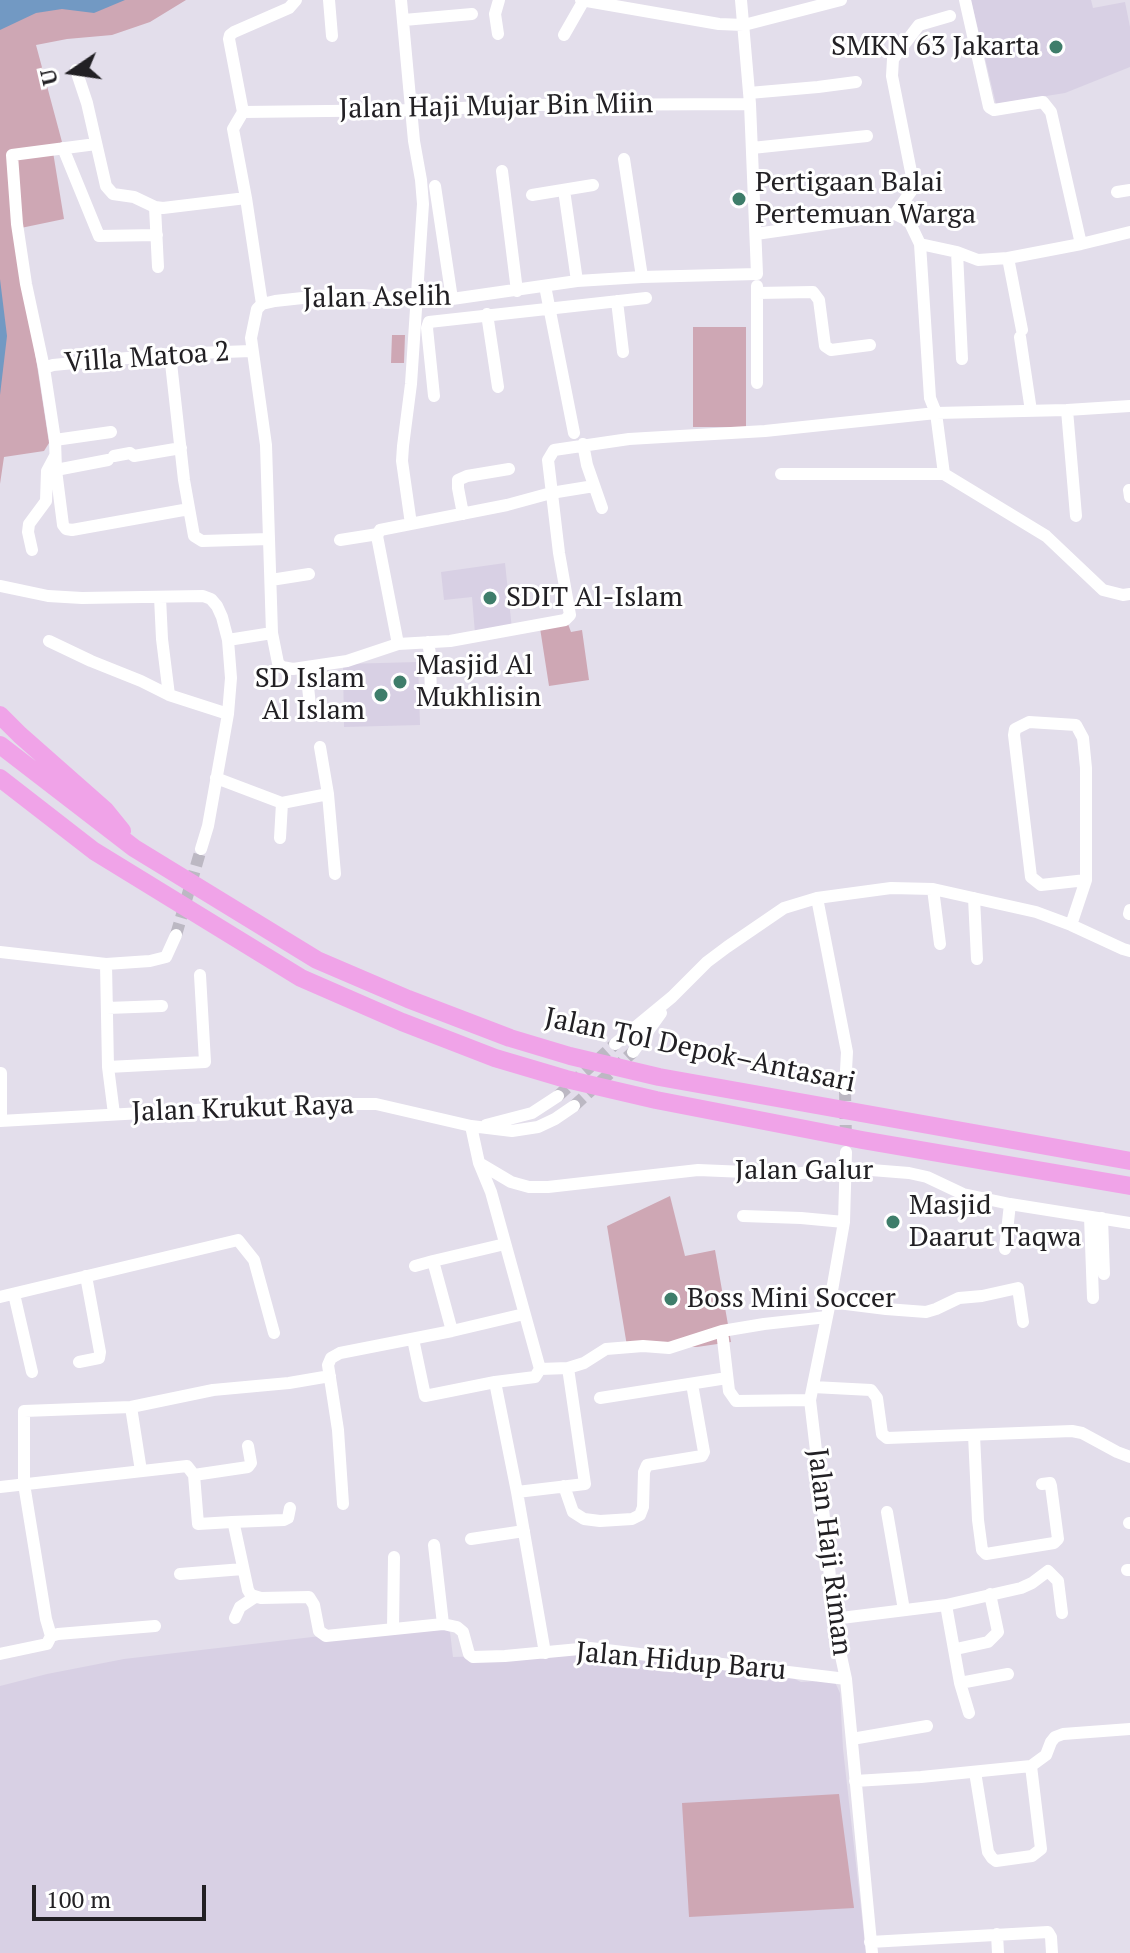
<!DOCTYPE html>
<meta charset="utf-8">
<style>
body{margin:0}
#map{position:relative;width:1130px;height:1953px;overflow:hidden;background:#e3deeb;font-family:"PT Serif",serif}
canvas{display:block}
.north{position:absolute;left:32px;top:32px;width:80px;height:80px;-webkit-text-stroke:6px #fff;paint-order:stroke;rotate:257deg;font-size:22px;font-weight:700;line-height:32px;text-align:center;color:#222024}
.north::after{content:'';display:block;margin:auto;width:28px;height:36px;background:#222024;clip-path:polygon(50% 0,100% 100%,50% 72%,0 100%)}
.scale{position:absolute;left:32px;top:1885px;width:174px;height:36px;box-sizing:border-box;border:4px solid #222024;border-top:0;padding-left:10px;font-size:24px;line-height:28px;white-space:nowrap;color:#222024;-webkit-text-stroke:6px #fff;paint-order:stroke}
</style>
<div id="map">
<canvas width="1130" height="1953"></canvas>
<div class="north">U</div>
<div class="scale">100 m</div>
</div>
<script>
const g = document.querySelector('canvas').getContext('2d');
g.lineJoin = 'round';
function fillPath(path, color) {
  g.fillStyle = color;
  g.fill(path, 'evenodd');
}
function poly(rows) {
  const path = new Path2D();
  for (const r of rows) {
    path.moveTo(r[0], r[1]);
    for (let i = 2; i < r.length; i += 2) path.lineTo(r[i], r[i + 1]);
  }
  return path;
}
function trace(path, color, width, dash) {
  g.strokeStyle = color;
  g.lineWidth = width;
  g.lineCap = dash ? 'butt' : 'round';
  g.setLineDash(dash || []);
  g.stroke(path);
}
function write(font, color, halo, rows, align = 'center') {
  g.font = font + ' "PT Serif",serif';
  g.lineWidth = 6;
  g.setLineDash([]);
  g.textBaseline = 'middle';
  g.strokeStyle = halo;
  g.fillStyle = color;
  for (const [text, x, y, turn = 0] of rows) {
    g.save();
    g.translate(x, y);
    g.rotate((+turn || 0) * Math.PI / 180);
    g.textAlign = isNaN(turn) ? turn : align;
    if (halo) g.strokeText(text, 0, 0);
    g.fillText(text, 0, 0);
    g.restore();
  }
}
const built = poly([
 [971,0,1091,0,1093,8,1125,2,1130,27,1130,67,1065,93,996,104],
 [505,563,512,629,475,633,472,597,444,600,441,572],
 [418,662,420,725,344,727,343,664],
 [432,1623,450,1632,453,1657,620,1652,778,1671,801,1682,834,1680,840,1693,843,1749,866,1953,0,1953,0,1686,47,1674,124,1659]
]);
const green = poly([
 [0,0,186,0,150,22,112,35,67,39,36,45,62,142,52,146,64,219,16,229,49,443,44,451,4,457,0,484],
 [693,327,746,327,746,427,693,427],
 [392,335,405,335,404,363,391,363],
 [568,624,571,632,582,630,589,680,549,686,540,628],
 [670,1196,685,1256,715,1250,731,1342,697,1347,627,1346,607,1226],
 [839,1794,854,1908,689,1917,682,1803]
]);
const water = poly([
 [0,0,125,0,94,13,62,9,36,13,0,30],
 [0,279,7,336,0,395]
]);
const minorTunnel = poly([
 [176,935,201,849],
 [845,1089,846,1141],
 [558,1096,615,1044],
 [574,1106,633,1052]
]);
const minor = poly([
 [329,0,332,36],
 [401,0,414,141,421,180,423,204,411,384,403,446,402,461,411,524],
 [581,0,719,24,744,25,841,0],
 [965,0,989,107,994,110,1043,102,1051,112,1081,244],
 [404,20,472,14],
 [498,34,495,14,499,0],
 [564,35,584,0],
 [76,70,87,103,106,186,113,194,134,197,155,207,163,208,246,198],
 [749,93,818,87,856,82],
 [243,112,411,110,535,105,750,104],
 [96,144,12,155,17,224,26,284,44,368,55,440,56,470,63,525,66,529,72,530,189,509],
 [63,148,99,236,157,235],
 [752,148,867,136],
 [624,159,642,277],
 [502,171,517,291],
 [435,186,452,299],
 [564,190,577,281],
 [1117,192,1130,190],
 [532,195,593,185],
 [155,207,158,267],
 [895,214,914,187,892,76,893,59,919,25,950,16],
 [756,234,895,214,909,221,920,244,957,252,978,260,1008,258,1081,244,1130,232],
 [957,252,962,359],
 [1008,258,1022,330],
 [545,286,574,433],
 [757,293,813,292,819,300,825,346,831,350,870,345],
 [617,301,623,352],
 [262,304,246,198,233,129,243,112,229,39,230,35,234,32,289,8,296,0],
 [487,314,498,387],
 [1020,337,1031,411],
 [170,354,184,480,194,536,202,541,269,539],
 [44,368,53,365,170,354,251,351],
 [757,383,757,286],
 [434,396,427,328,429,322,646,298],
 [1067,410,1076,516],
 [55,440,111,432],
 [583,444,587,465,602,508],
 [114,456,130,453,134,456,181,448],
 [56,470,108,460],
 [781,474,944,474,936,413,930,398,920,244],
 [944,474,1046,536,1103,590,1123,595,1130,594],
 [1129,490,1130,497],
 [463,514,458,488,458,480,467,476,509,469],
 [340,540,378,534],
 [32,550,28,532,29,524,46,501,47,471,55,456],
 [271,580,309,574],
 [1,586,48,596,82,598,203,596,211,599,217,606,222,617,228,640],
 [160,597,162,639,169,695],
 [272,633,278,663,282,667,293,669,347,661,398,644,450,641,565,620,570,615,559,553,548,460,554,450,629,439,765,431,936,413,1067,410,1130,406],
 [49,641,91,661,141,681,169,695,228,714],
 [428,642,430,654,431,702,490,695],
 [398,644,377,536,380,530,507,505,551,493,594,486],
 [306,668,311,715],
 [216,778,282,803,280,838],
 [328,794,335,874],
 [282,803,328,794,320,747],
 [201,849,208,826,228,714,231,678,228,640,272,633,266,445,251,338,257,309,262,304,275,301,330,295,362,295,416,300,452,299,577,281,642,277,757,274,750,104,741,0],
 [933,889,940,944],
 [817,898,847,1052,845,1089],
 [974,898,977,959],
 [1129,914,1130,910],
 [1071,925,1086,880,1086,768,1083,738,1076,725,1029,722,1015,729,1014,735,1031,877,1041,885,1086,880],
 [0,952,106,964],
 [107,1008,162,1006],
 [615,1044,672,997,707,962,727,947,784,908,817,898,891,888,933,889,1036,912,1071,925,1123,949,1130,951],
 [633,1052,661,1013],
 [108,1067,205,1062,200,975],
 [1,1073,1,1121],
 [114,1114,108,1067,106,964,150,961,166,957,176,935],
 [0,1121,302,1104,376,1104,471,1126,512,1131,538,1127,555,1119,574,1106],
 [486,1125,532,1113,558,1096],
 [471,1126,479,1163,491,1192,540,1369,535,1377,495,1382,517,1492,545,1653],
 [846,1152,844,1222,830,1302,810,1400,828,1552,833,1619,846,1679,872,1953],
 [479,1163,511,1182,529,1187,548,1187,698,1170,793,1174,846,1168,909,1173,927,1177,963,1194,1010,1204,1130,1223],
 [743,1216,801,1218,844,1222],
 [1090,1217,1093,1298],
 [1102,1218,1104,1274],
 [1005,1249,1010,1204],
 [415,1266,433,1261],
 [14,1294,32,1372],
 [0,1297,238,1240,254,1260,274,1333],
 [830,1302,886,1309,926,1312,936,1309,959,1298,982,1296,1018,1288,1023,1322],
 [452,1331,433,1261,505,1244],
 [722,1331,729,1391,736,1401,810,1400],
 [413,1339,425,1396,495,1382],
 [79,1362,99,1358,100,1352,86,1276],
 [540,1369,568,1368,584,1363,606,1349,643,1346,669,1348,722,1331,764,1324,827,1317],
 [813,1387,871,1390,877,1398,882,1434,887,1438,1072,1431,1082,1433,1117,1452,1130,1457],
 [600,1398,727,1378],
 [131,1407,141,1471],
 [974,1435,978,1520,982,1550,986,1554,1054,1543,1058,1539,1051,1486,1050,1483,1042,1484],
 [194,1475,248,1467,251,1463,248,1446],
 [564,1486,573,1512,584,1519,600,1521,632,1519,640,1515,643,1507,644,1472,647,1465,702,1456,704,1452,692,1384],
 [0,1487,187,1466,194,1475,198,1524,232,1522,234,1525,248,1590,251,1595,261,1598,309,1597,314,1605,319,1631,326,1636,443,1624,457,1627,463,1632,469,1654,473,1657,505,1656,590,1648,846,1679],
 [517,1492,585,1484,568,1368],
 [343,1504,338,1430,328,1365,331,1358,340,1353,452,1331,524,1314],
 [887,1512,904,1610],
 [232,1522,284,1520,288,1518,290,1508],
 [1129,1523,1130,1523],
 [471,1539,524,1531],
 [434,1545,443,1624],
 [1127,1570,1130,1570],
 [180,1574,243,1569],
 [946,1605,960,1683,969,1713],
 [235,1618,240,1607,255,1597],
 [833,1619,946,1605,1021,1588,1032,1583,1048,1571,1058,1581,1062,1613],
 [393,1629,394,1557],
 [51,1636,46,1619,24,1484,24,1411,131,1407,213,1390,289,1383,330,1376],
 [956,1649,988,1642,998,1632,990,1594],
 [0,1654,47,1644,51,1636,58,1634,155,1626],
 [960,1683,1008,1674],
 [852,1739,927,1726],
 [1031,1766,1046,1755,1051,1742,1055,1737,1063,1734,1130,1729],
 [975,1772,988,1852,992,1858,996,1861,1032,1856,1041,1849,1031,1766],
 [855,1781,921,1777,1031,1766],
 [997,1934,998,1953],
 [870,1942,1048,1932,1051,1937,1052,1953]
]);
const highway = poly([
 [0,715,20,735,105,810,122,831],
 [0,745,134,848,317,960,408,999,510,1038,570,1056,659,1077,1130,1161],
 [0,778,94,851,301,978,402,1022,495,1058,566,1079,656,1100,862,1140,1130,1186]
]);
const markers = [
 [1056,47,8,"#3e7d6a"],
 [739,199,8,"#3e7d6a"],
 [490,598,8,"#3e7d6a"],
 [400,682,8,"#3e7d6a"],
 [381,695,8,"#3e7d6a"],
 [893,1222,8,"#3e7d6a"],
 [671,1299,8,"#3e7d6a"]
];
const poiNames = [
 ["SMKN 63 Jakarta",1040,47,"right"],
 ["Pertigaan Balai",755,183],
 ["Pertemuan Warga",755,215],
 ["SDIT Al-Islam",506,598],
 ["Masjid Al",416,666],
 ["Mukhlisin",416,698],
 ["SD Islam",365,679,"right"],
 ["Al Islam",365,711,"right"],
 ["Masjid",909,1206],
 ["Daarut Taqwa",909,1238],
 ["Boss Mini Soccer",687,1299]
];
const streetNames = [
 ["Jalan Haji Mujar Bin Miin",496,107,-1],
 ["Jalan Aselih",377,298,-1],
 ["Villa Matoa 2",147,358,-4],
 ["Jalan Tol Depok–Antasari",700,1051,12],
 ["Jalan Krukut Raya",243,1109,-2],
 ["Jalan Galur",804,1171],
 ["Jalan Haji Riman",829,1552,83],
 ["Jalan Hidup Baru",681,1662,5]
];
fillPath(built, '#d8d0e4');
fillPath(green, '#cea7b4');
fillPath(water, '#7299c3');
trace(minorTunnel, '#bcb8c3', 12, [12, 6]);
trace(minor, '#fff', 12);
trace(highway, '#f0a3e8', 18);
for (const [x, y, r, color] of markers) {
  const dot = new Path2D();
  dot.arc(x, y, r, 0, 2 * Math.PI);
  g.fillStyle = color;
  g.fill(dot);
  trace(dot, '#fff', 3);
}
write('28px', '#222024', '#fff', poiNames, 'left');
write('28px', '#222024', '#fff', streetNames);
</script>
